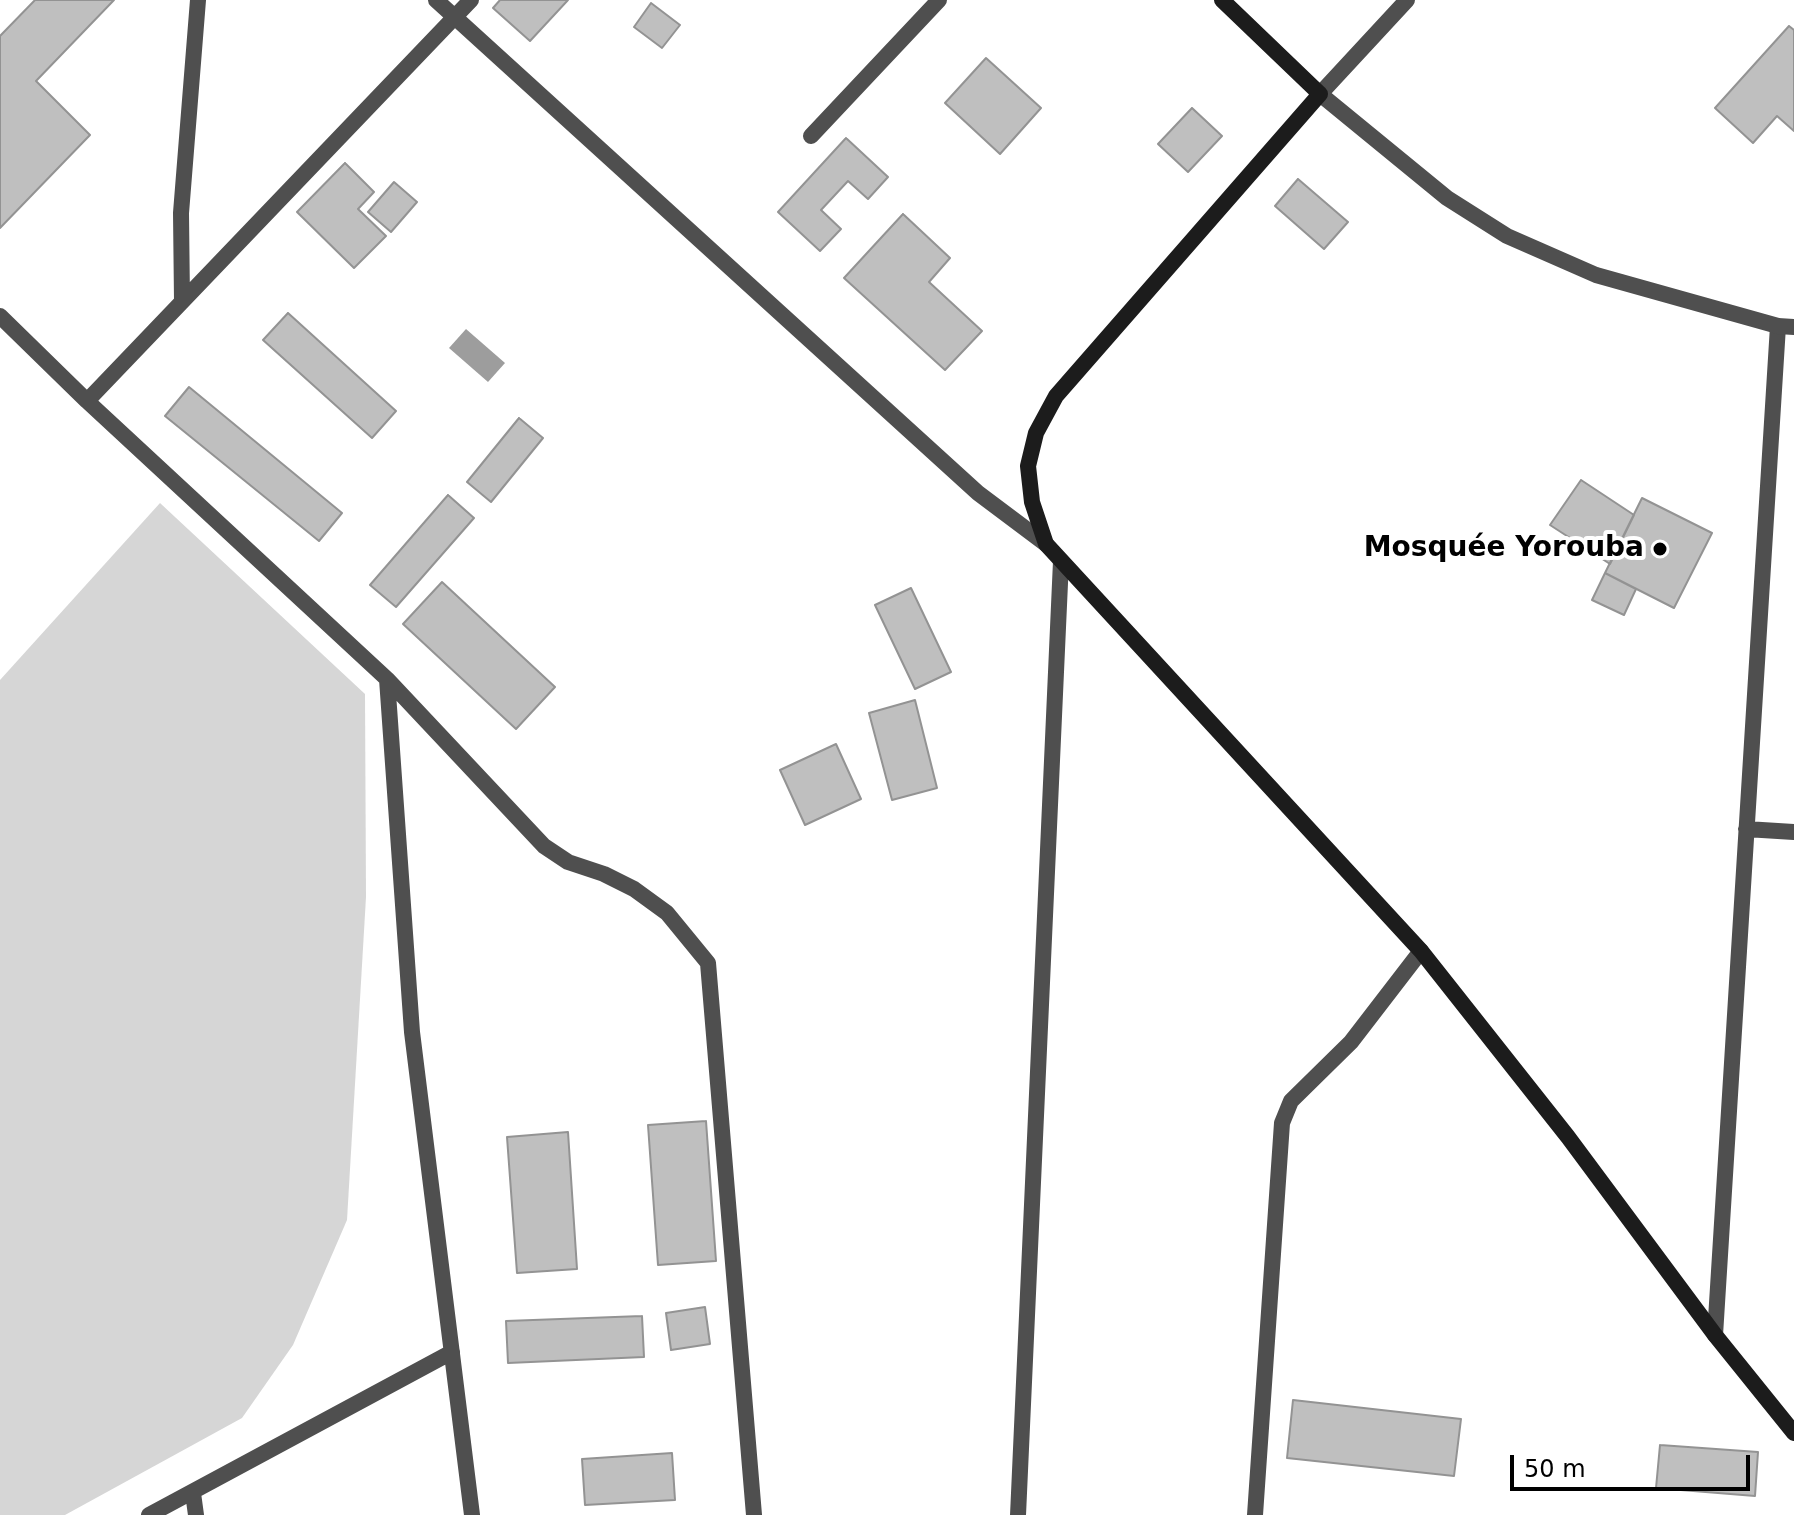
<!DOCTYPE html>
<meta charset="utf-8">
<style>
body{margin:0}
#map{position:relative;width:1794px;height:1515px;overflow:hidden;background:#fff;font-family:"DejaVu Sans",sans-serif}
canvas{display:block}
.scale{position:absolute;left:1510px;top:1455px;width:240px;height:36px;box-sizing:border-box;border:4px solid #000;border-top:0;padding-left:10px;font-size:24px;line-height:28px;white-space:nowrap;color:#000;-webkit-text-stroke:6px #fff;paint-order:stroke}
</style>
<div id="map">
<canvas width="1794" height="1515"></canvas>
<div class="scale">50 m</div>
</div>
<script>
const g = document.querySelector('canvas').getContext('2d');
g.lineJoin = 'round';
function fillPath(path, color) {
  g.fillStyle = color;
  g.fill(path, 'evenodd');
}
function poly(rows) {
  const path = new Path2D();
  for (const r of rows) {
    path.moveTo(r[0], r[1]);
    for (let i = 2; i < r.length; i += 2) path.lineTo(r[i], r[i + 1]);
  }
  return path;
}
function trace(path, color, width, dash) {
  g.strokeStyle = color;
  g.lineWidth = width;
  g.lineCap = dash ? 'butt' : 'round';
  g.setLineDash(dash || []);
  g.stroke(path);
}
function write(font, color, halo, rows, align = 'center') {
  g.font = font + ' "DejaVu Sans",sans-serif';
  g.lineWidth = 8;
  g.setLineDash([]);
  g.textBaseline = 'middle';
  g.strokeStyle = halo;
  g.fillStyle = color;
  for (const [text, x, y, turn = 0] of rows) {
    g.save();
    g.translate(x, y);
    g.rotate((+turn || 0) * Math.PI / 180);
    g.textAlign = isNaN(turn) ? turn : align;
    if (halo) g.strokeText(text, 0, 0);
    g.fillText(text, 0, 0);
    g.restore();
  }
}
const green = poly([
 [160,503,365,694,366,897,347,1220,293,1345,242,1418,65,1515,0,1515,0,680]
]);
const water = poly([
 [466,329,505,363,488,382,449,348]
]);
const building = poly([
 [35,0,114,0,36,81,90,135,0,228,0,36,35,0],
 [500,0,568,0,530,41,493,8,500,0],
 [651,3,680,25,662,48,634,27,651,3],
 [1789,26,1794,30,1794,131,1777,116,1753,143,1715,108,1789,26],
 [986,58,1041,108,1000,154,945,103,986,58],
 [1192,108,1222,136,1188,172,1158,144,1192,108],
 [846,138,888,177,868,199,848,181,821,210,841,229,820,251,778,212,846,138],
 [345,163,374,192,358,209,386,236,354,268,297,212,345,163],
 [1298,179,1348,222,1324,249,1275,206,1298,179],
 [394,182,417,202,391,232,368,212,394,182],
 [903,214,950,258,929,282,982,331,945,370,844,278,903,214],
 [288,313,396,411,372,438,263,340,288,313],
 [189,387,342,513,319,541,165,416,189,387],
 [519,418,543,438,491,502,467,482,519,418],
 [1581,480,1634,515,1610,564,1550,525,1581,480],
 [448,495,474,518,396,607,370,585,448,495],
 [1642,498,1712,533,1674,608,1605,573,1642,498],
 [1605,573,1636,589,1624,615,1592,600,1605,573],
 [442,582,555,687,516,729,403,624,442,582],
 [911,588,951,672,915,689,875,605,911,588],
 [915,700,937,788,892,800,869,713,915,700],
 [836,744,861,799,805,825,780,770,836,744],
 [706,1121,716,1261,658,1265,648,1125,706,1121],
 [568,1132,577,1269,517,1273,507,1137,568,1132],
 [705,1307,710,1344,671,1350,666,1313,705,1307],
 [642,1316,644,1357,508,1363,506,1321,642,1316],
 [1293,1400,1461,1419,1454,1476,1287,1458,1293,1400],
 [1660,1445,1758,1452,1755,1496,1656,1488,1660,1445],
 [672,1453,675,1500,585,1505,582,1459,672,1453]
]);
const service = poly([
 [1320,94,1407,0]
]);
const minor = poly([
 [436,0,978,493,1046,544],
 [811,136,939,0],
 [182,301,181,213,198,0],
 [0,316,87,401,387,679,544,846,568,862,604,874,634,889,667,913,708,963,754,1515],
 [87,401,471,0],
 [387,679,412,1032,472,1515],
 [1746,829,1794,832],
 [1715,1335,1778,326],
 [193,1493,196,1515],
 [149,1515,452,1352],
 [1018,1515,1061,561],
 [1255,1515,1282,1123,1291,1101,1351,1042,1421,951]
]);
const tertiary = poly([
 [1320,94,1447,198,1507,236,1596,275,1778,326,1794,327]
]);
const secondary = poly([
 [1222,0,1320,94,1056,396,1036,433,1028,466,1032,502,1046,544,1421,951,1568,1137,1715,1335,1794,1433]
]);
const markers = [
 [1660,549,8,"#000"]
];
const poiNames = [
 ["Mosquée Yorouba",1644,549]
];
fillPath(green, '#d6d6d6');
fillPath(water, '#9d9d9d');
fillPath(building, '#bfbfbf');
trace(building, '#939393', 2);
trace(service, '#4f4f4f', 16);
trace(minor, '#4f4f4f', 16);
trace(tertiary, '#4f4f4f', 16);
trace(secondary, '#1c1c1c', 16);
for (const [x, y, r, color] of markers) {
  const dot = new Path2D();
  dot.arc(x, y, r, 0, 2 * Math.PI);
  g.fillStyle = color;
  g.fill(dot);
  trace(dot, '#fff', 3);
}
write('bold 28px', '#000', '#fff', poiNames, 'right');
</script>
